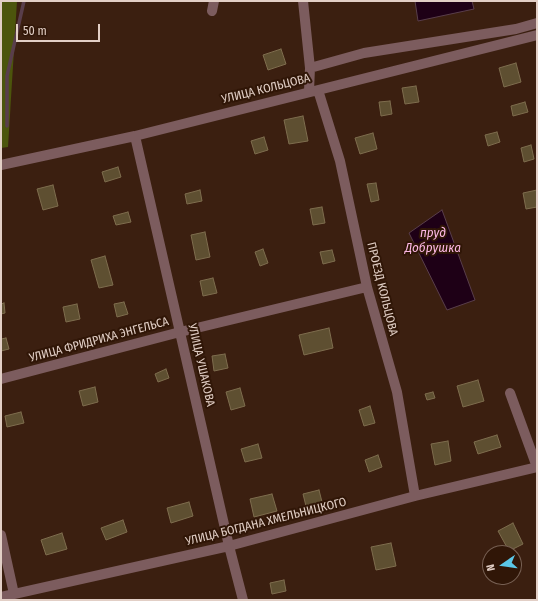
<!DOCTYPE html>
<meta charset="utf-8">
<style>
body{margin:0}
#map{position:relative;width:538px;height:601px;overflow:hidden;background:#3b1f10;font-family:"Fira Sans Condensed",sans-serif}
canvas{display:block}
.frame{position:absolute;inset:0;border:2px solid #e2cfc6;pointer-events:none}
.north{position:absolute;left:482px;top:545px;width:40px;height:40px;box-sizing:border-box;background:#301607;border:1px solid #776053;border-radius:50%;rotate:257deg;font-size:11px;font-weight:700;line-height:16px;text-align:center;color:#e2cfc6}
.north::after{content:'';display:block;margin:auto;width:14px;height:18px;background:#5bc7e7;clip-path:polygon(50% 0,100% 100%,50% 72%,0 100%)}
.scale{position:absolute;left:16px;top:24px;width:84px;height:18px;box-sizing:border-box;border:2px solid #e2cfc6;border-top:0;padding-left:5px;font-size:12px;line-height:14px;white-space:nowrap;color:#e2cfc6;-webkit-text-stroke:3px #301607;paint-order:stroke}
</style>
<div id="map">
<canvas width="538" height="601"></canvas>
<div class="frame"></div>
<div class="north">N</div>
<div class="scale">50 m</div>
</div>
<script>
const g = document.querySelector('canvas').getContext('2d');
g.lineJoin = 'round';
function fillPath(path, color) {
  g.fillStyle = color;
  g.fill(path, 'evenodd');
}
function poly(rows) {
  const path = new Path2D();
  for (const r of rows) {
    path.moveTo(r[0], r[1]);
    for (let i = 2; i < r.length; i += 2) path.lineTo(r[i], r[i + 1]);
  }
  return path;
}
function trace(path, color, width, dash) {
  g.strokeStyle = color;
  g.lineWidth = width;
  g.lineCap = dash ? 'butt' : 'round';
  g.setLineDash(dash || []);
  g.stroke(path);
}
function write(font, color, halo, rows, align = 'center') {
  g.font = font + ' "Fira Sans Condensed",sans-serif';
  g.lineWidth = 4;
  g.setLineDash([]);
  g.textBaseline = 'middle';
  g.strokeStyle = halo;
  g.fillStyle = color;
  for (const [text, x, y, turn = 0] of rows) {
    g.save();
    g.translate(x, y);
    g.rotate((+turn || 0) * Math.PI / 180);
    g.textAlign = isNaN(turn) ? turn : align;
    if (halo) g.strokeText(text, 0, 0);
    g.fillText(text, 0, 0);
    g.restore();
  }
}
const green = poly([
 [1,1,17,1,8,147,1,148]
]);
const water = poly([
 [415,1,472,1,474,9,418,21,415,1],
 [442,210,475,300,447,310,409,233,442,210]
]);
const stream = poly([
 [7,126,7,76,24,1]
]);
const building = poly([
 [281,49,286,64,268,70,263,55,281,49],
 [516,63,521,82,504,87,499,68,516,63],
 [416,86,419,102,405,104,402,88,416,86],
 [390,101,392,114,381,116,379,102,390,101],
 [525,102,528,112,513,116,511,106,525,102],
 [303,116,308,141,289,144,284,120,303,116],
 [497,132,500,142,488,146,485,135,497,132],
 [373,133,377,149,360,154,355,138,373,133],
 [264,137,268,150,255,154,251,141,264,137],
 [531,145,534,159,524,162,521,148,531,145],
 [118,167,121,177,105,182,102,172,118,167],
 [376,183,379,200,371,202,367,184,376,183],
 [53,185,58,206,43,210,37,189,53,185],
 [200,190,202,201,187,204,185,194,200,190],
 [537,190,537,207,526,209,523,193,537,190],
 [322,207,325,223,313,225,310,209,322,207],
 [128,212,131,222,116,225,113,216,128,212],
 [205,232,210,257,196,260,191,235,205,232],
 [263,249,268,263,260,266,255,252,263,249],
 [332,250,335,261,323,264,320,252,332,250],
 [105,256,113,285,99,288,91,260,105,256],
 [213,278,217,293,203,296,200,281,213,278],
 [124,302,128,314,117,317,114,304,124,302],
 [4,303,5,313,1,314,1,304,4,303],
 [77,304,80,319,66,322,63,307,77,304],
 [329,328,333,348,304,355,299,335,329,328],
 [6,338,9,349,1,351,1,339,6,338],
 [225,354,228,368,214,371,212,356,225,354],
 [166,369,169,378,158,382,155,374,166,369],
 [478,380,484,401,463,407,457,386,478,380],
 [95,387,98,402,83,406,79,391,95,387],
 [240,388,245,406,231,410,226,392,240,388],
 [433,392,435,398,427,400,425,394,433,392],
 [370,406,375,423,364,426,359,410,370,406],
 [21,412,24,423,7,427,5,416,21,412],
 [497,435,501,447,478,454,474,442,497,435],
 [448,441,451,461,435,465,431,444,448,441],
 [258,444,262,458,245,462,241,449,258,444],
 [378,455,382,467,369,472,365,460,378,455],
 [319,490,322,502,306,506,303,494,319,490],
 [272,494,277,511,254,517,250,499,272,494],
 [189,502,193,516,171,523,167,508,189,502],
 [123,520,127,532,106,540,101,528,123,520],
 [513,523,523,544,509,551,498,531,513,523],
 [62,533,67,549,46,555,41,540,62,533],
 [391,543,396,566,376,570,371,547,391,543],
 [284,580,286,591,272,594,270,583,284,580]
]);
const minor = poly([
 [303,1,310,68,309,91],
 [212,11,214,1],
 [310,68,364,53,516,29,537,23],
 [318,90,340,161,367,287,397,392,415,496],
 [135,136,229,546,243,600],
 [1,165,135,136,537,35],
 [1,379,180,332,367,287],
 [510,393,537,467],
 [1,535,14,594],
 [1,597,229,546,415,496,537,467]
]);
const streetNames = [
 ["УЛИЦА КОЛЬЦОВА",266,89,-14],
 ["ПРОЕЗД КОЛЬЦОВА",382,289,76],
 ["УЛИЦА ФРИДРИХА ЭНГЕЛЬСА",99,340,-15],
 ["УЛИЦА УШАКОВА",201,365,77],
 ["УЛИЦА БОГДАНА ХМЕЛЬНИЦКОГО",266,522,-14]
];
const waterNames = [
 ["пруд",433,233],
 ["Добрушка",433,248]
];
fillPath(green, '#4c550c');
fillPath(water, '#1e0016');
trace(water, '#593e4b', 1);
trace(stream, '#593e4b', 3.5);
fillPath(building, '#5e4f31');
trace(building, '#7e6d4e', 1);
trace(minor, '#7c5c5e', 10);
write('12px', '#e2cfc6', '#301607', streetNames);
write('italic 13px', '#fdb8e5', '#301607', waterNames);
</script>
